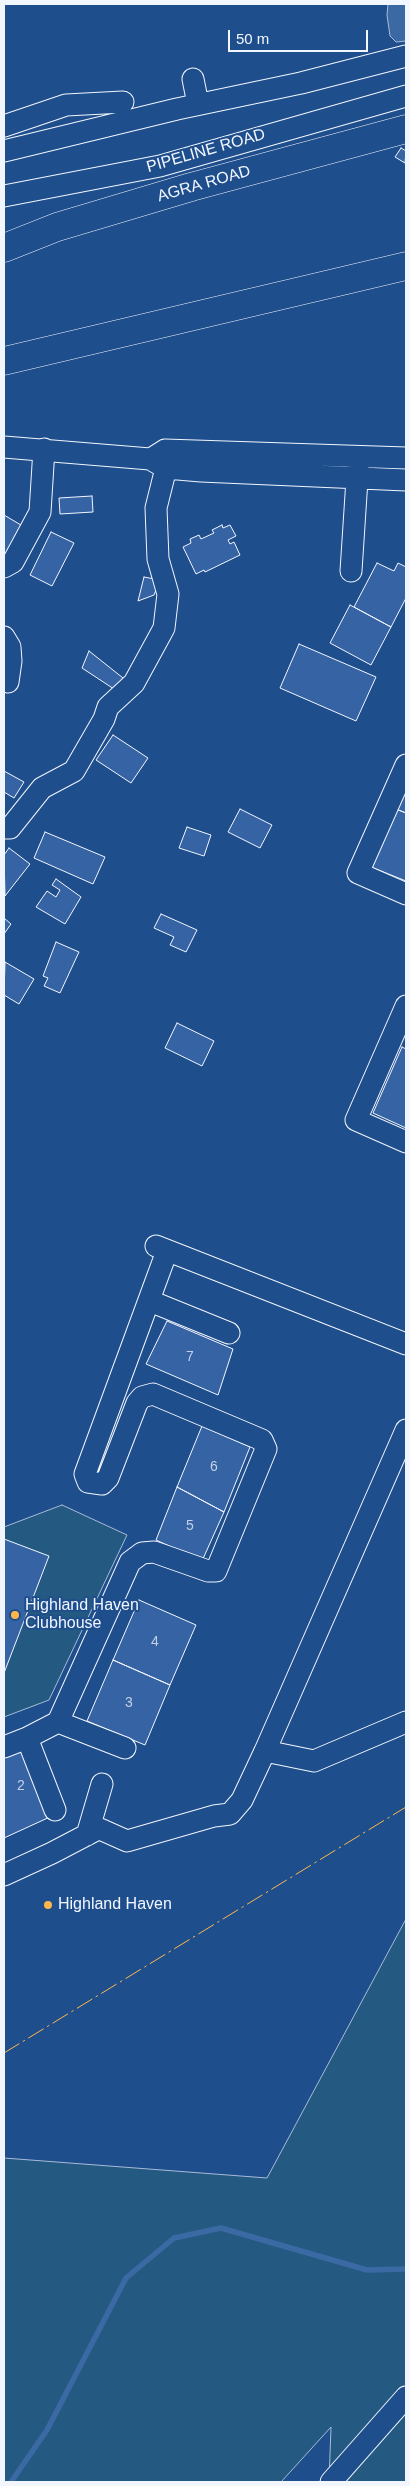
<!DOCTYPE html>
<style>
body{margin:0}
#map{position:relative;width:410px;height:2486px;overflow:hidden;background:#1f4e8c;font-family:Arial,sans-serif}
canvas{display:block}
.frame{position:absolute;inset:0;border:5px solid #f2f6ff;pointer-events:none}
.scale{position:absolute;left:228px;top:30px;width:140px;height:22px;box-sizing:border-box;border:2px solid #f2f6ff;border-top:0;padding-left:6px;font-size:15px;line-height:18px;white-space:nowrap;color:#f2f6ff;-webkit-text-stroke:4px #1f4e8c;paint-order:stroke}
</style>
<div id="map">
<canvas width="410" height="2486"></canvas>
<div class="frame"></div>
<div class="scale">50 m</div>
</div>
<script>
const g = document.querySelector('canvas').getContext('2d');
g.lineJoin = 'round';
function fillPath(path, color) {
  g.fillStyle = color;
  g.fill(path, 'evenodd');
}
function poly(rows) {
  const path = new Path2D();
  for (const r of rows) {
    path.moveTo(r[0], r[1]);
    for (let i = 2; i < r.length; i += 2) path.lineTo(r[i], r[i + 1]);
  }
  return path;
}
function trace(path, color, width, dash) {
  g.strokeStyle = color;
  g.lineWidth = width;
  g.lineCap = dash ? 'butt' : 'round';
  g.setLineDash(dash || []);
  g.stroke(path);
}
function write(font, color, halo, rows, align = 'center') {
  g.font = font + ' Arial,sans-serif';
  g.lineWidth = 4;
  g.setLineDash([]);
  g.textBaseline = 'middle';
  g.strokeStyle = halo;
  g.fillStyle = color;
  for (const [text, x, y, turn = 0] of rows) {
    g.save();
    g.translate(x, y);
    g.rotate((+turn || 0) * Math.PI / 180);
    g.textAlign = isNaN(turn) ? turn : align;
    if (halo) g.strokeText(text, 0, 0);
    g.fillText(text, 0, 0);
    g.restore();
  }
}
const green = poly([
 [62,1505,127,1535,49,1700,4,1717,4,1527,62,1505],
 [406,1919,406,2482,329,2482,331,2427,281,2482,4,2482,4,2158,267,2178,406,1919]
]);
const water = poly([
 [388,4,406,4,406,41,396,42,390,36,387,15,388,4]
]);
const stream = poly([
 [11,2482,47,2430,126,2278,174,2238,221,2228,367,2270,406,2269]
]);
const building = poly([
 [401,148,406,151,405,163,395,157,401,148],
 [92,496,93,512,60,514,59,498,92,496],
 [4,515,26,528,4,561,4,515],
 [222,525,223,528,230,525,236,536,228,540,230,544,234,542,240,555,205,572,204,570,196,574,183,547,191,543,190,539,199,535,201,539,214,533,212,530,222,525],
 [51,532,74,543,52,586,30,575,51,532],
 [377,563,394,571,398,563,406,567,406,598,391,627,354,607,377,563],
 [144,577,160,580,154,595,138,601,144,577],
 [350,605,391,627,371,665,330,643,350,605],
 [299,644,376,677,356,721,280,688,299,644],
 [89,651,123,678,114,689,82,668,89,651],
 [113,735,148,758,131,783,96,760,113,735],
 [4,771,24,782,14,798,4,792,4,771],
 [406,785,406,813,396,809,406,785],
 [240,809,272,825,260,848,228,832,240,809],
 [396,809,406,813,406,881,371,867,396,809],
 [187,827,211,835,204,856,179,848,187,827],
 [45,832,105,857,93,884,34,858,45,832],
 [9,848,30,864,5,896,4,855,9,848],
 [56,879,81,897,65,924,36,907,47,891,56,897,60,890,52,885,56,879],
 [161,914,197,930,186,952,170,945,174,937,154,928,161,914],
 [4,918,11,924,4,934,4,918],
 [56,942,79,952,60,993,44,986,48,978,43,976,56,942],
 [5,962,34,979,19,1004,4,995,5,962],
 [177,1023,214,1041,202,1066,165,1048,177,1023],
 [402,1047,406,1049,406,1128,373,1113,402,1047],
 [167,1321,233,1349,218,1395,146,1364,167,1321],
 [202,1426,250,1447,224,1512,177,1487,202,1426],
 [177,1487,224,1512,202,1561,156,1540,177,1487],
 [4,1539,49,1556,4,1673,4,1539],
 [139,1600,196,1625,170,1685,113,1660,139,1600],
 [113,1660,170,1685,145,1745,87,1721,113,1660],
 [22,1748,52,1816,4,1838,4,1757,22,1748]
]);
const minor = poly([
 [193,79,198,104],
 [4,126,66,105,123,102],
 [4,151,177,109,301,83,406,56],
 [4,196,160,166,406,96],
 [4,447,150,459,166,468,201,471,406,480],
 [154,457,165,450,406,458],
 [4,567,13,562,40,512,44,449],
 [351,571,358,464],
 [4,637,10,647,11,661,8,682],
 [406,765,358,873,406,894],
 [4,828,10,828,42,788,74,771,104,719,108,707,134,683,164,628,168,594,158,559,156,508,166,468,165,450],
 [406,1006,356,1120,406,1142],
 [156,1246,406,1344],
 [150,1301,229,1333],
 [58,1722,125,1748],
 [27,1738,55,1810],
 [4,1747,27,1738,58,1722,130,1562,142,1553,154,1552,208,1571,216,1571,266,1449,262,1440,153,1394,142,1397,137,1403,108,1478,102,1484,88,1482,85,1474,167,1251],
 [265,1751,314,1761,406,1722],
 [87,1835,102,1784],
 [4,1875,52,1853,96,1830,100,1829,127,1841,214,1816,230,1814,242,1800,265,1751,406,1430],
 [331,2482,406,2397]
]);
const highway = poly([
 [4,248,57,227,191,187,406,129],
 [4,361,406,266]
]);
const power = poly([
 [4,2053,406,1807]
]);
const markers = [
 [15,1615,5,"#ffb74d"],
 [48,1905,5,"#ffb74d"]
];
const numberNames = [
 ["7",190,1357],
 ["6",214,1467],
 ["5",190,1526],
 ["4",155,1642],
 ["3",129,1703],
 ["2",21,1786]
];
const streetNames = [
 ["PIPELINE ROAD",206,151,-16],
 ["AGRA ROAD",204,184,-16]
];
const poiNames = [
 ["Highland Haven",25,1606],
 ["Clubhouse",25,1624],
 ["Highland Haven",58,1905]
];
fillPath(green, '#245a82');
trace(green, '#a8bbd7', 1);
fillPath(water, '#3b69a3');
trace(water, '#a8bbd7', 1);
trace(stream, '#3b69a3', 5.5);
fillPath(building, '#3563a3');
trace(building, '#f2f6ff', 1);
trace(minor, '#f2f6ff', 23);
trace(highway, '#f2f6ff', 29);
trace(minor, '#1f4e8c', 21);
trace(highway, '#1f4e8c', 28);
trace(power, '#ffb74d', 1, [18, 4, 2.5, 4]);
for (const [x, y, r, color] of markers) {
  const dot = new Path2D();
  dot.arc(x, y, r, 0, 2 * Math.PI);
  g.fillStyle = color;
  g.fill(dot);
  trace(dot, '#1f4e8c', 2);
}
write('14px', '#c3d1e8', null, numberNames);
write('16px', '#f2f6ff', '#1f4e8c', streetNames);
write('16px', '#f2f6ff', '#1f4e8c', poiNames, 'left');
</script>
